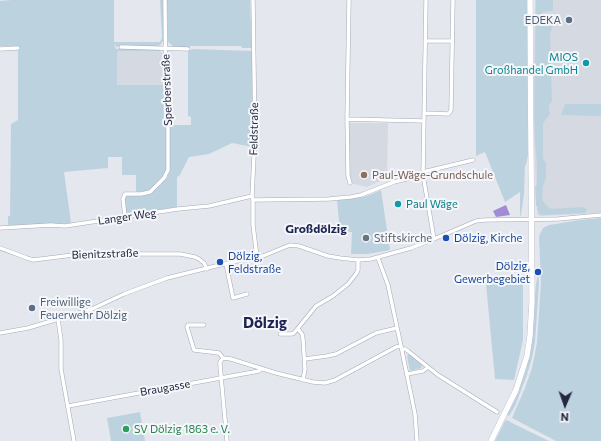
<!DOCTYPE html>
<meta charset="utf-8">
<style>
body{margin:0}
#map{position:relative;width:601px;height:441px;overflow:hidden;background:#e4e7ee;font-family:Commissioner,sans-serif}
canvas{display:block}
.north{position:absolute;left:545px;top:385px;width:40px;height:40px;-webkit-text-stroke:3px #f5f7fa;paint-order:stroke;rotate:182deg;font-size:11px;font-weight:700;line-height:16px;text-align:center;color:#232740}
.north::after{content:'';display:block;margin:auto;width:14px;height:18px;background:#232740;clip-path:polygon(50% 0,100% 100%,50% 72%,0 100%)}
</style>
<div id="map">
<canvas width="601" height="441"></canvas>
<div class="north">N</div>
</div>
<script>
const g = document.querySelector('canvas').getContext('2d');
g.lineJoin = 'round';
function fillPath(path, color) {
  g.fillStyle = color;
  g.fill(path, 'evenodd');
}
function poly(rows) {
  const path = new Path2D();
  for (const r of rows) {
    path.moveTo(r[0], r[1]);
    for (let i = 2; i < r.length; i += 2) path.lineTo(r[i], r[i + 1]);
  }
  return path;
}
function trace(path, color, width, dash) {
  g.strokeStyle = color;
  g.lineWidth = width;
  g.lineCap = dash ? 'butt' : 'round';
  g.setLineDash(dash || []);
  g.stroke(path);
}
function write(font, color, halo, rows, align = 'center') {
  g.font = font + ' Commissioner,sans-serif';
  g.lineWidth = 4;
  g.setLineDash([]);
  g.textBaseline = 'middle';
  g.strokeStyle = halo;
  g.fillStyle = color;
  for (const [text, x, y, turn = 0] of rows) {
    g.save();
    g.translate(x, y);
    g.rotate((+turn || 0) * Math.PI / 180);
    g.textAlign = isNaN(turn) ? turn : align;
    if (halo) g.strokeText(text, 0, 0);
    g.fillText(text, 0, 0);
    g.restore();
  }
}
const built = poly([
 [535,0,601,0,601,213,541,216,539,216,537,213,533,122],
 [117,51,160,51,163,54,163,85,117,85],
 [349,123,388,123,387,178,367,187,362,186,351,183,349,176]
]);
const green = poly([
 [12,0,114,0,114,42,160,42,162,38,160,0,163,0,163,41,160,45,158,46,121,46,117,47,114,44,116,49,122,48,159,49,160,51,117,51,117,85,163,85,163,118,162,121,162,124,166,125,167,133,167,170,166,174,149,191,136,192,136,175,122,175,122,157,108,157,108,168,64,172,71,223,8,227,8,216,10,216,11,124,18,120,18,46,0,46,0,1],
 [167,0,250,0,252,48,242,48,241,46,190,46,190,48,174,47,169,43,168,41],
 [476,0,527,0,528,155,526,165,525,165,524,194,521,215,520,216,520,192,505,202,485,152,476,156],
 [536,0,553,0,553,11,542,12,543,24,553,26,550,34,552,101,549,105,549,109,550,114,543,123,543,159,546,163,546,178,543,186,542,200,550,209,584,207,587,209,585,213,543,215,539,214,537,206,536,206,535,186,537,185,537,165,535,140,534,113],
 [193,49,252,51,253,124,253,147,232,143,209,154,189,157,180,175,177,177,177,207,133,214,129,214,125,210,125,199,126,197,128,195,153,191,167,178,168,175,170,171,169,127,171,125,191,125,191,117,188,116,188,51],
 [565,104,601,104,601,116,561,115],
 [381,190,390,250,368,254,351,254,352,232,340,232,337,200,363,197,372,194],
 [601,218,601,441,556,441,512,418,525,388,532,368,537,343,541,282,539,236,543,228,549,225,580,220],
 [538,275,539,282,537,313,535,342,532,358,527,375,515,406,509,416,507,415,519,391,526,370,529,357,536,284],
 [523,282,523,340,514,380,495,379,486,284],
 [409,354,421,364,422,366,421,368,410,371,407,356],
 [140,412,145,441,111,441,107,418],
 [507,420,514,424,549,441,495,441,505,421]
]);
const water = poly([
 [506,205,510,215,496,217,493,211]
]);
const street = poly([
 [253,0,255,136,252,196,253,200,253,225,257,257],
 [349,0,347,119,348,176,350,183],
 [426,0,423,175,434,239],
 [425,41,452,41],
 [121,47,188,49],
 [0,49,18,48],
 [424,113,448,114,450,112,451,110,453,0],
 [347,119,424,121],
 [423,172,473,160],
 [253,200,329,199,351,197,361,195,394,182,423,175],
 [125,217,123,199,125,194,141,194,150,192,164,178,168,170,168,127,166,121,165,0],
 [0,228,51,225,65,226,178,209,209,206,252,196],
 [0,248,27,258,33,260,73,255,101,254,180,254,195,257,199,259,204,263,207,269],
 [378,258,388,285,401,346,415,414,417,441],
 [226,264,233,298,247,294],
 [58,319,61,340,61,369,74,441],
 [204,325,188,325,187,327,194,350,219,353,223,358],
 [298,329,302,334,303,339,305,369,303,380],
 [0,333,28,328,92,309,124,294,167,278,232,262,263,256,290,245,299,246,328,256,340,258,358,260,371,259,411,248,434,239,476,221,485,220,558,219,601,215],
 [280,334,291,334,294,333,316,306,333,296,348,284,356,274,358,270,358,260],
 [402,349,405,349,408,351,438,375,497,412],
 [223,358,231,359,276,373,313,382,325,383,335,380,396,347,401,346],
 [223,358,220,362,220,365,227,441],
 [305,359,327,356,336,354,376,333,397,328],
 [407,374,423,371,428,367],
 [68,406,248,373,259,371,261,369]
]);
const secondary = poly([
 [491,441,516,390,527,356,530,336,532,302,530,0]
]);
const markers = [
 [569,20,4,"#5c6f8a"],
 [586,63,4,"#0f9aa8"],
 [364,175,4,"#8d6e63"],
 [398,204,4,"#0f9aa8"],
 [366,238,4,"#6b7280"],
 [446,238,4,"#1a4fb4"],
 [220,262,4,"#1a4fb4"],
 [538,272,4,"#1a4fb4"],
 [32,308,4,"#5c6f8a"],
 [126,429,4,"#2e9e5b"]
];
const serviceNames = [
 ["EDEKA",561,20],
 ["Freiwillige",40,302,"left"],
 ["Feuerwehr Dölzig",40,315,"left"]
];
const cultureNames = [
 ["MIOS",578,57],
 ["Großhandel GmbH",578,70],
 ["Paul Wäge",406,204,"left"]
];
const streetNames = [
 ["Sperberstraße",167,90,-92],
 ["Feldstraße",254,129,-89],
 ["Langer Weg",127,217,-8],
 ["Bienitzstraße",105,254,-2],
 ["Braugasse",165,388,-10]
];
const educationNames = [
 ["Paul-Wäge-Grundschule",372,175]
];
const worshipNames = [
 ["Stiftskirche",374,238]
];
const transitNames = [
 ["Dölzig, Kirche",454,238],
 ["Dölzig,",228,256],
 ["Feldstraße",228,269],
 ["Dölzig,",530,266,"right"],
 ["Gewerbegebiet",530,279,"right"]
];
const leisureNames = [
 ["SV Dölzig 1863 e. V.",134,429]
];
const neighbourhoodNames = [
 ["Großdölzig",316,229]
];
const districtNames = [
 ["Dölzig",265,323]
];
fillPath(built, '#d5d9e2');
fillPath(green, '#bdd2df');
fillPath(water, '#a08bd4');
trace(street, '#a6aab6', 4.5);
trace(secondary, '#a5aabd', 6);
trace(street, '#fff', 3.5);
trace(secondary, '#fff', 5.5);
for (const [x, y, r, color] of markers) {
  const dot = new Path2D();
  dot.arc(x, y, r, 0, 2 * Math.PI);
  g.fillStyle = color;
  g.fill(dot);
  trace(dot, '#f5f7fa', 1.5);
}
write('11px', '#4e5e75', '#f5f7fa', serviceNames, 'right');
write('11px', '#0d838f', '#f5f7fa', cultureNames, 'right');
write('11px', '#232740', '#f5f7fa', streetNames);
write('11px', '#785e54', '#f5f7fa', educationNames, 'left');
write('11px', '#5b616d', '#f5f7fa', worshipNames, 'left');
write('11px', '#164399', '#f5f7fa', transitNames, 'left');
write('11px', '#27864d', '#f5f7fa', leisureNames, 'left');
write('bold 12px', '#1e2453', '#f5f7fa', neighbourhoodNames);
write('bold 15px', '#1e2453', '#f5f7fa', districtNames);
</script>
